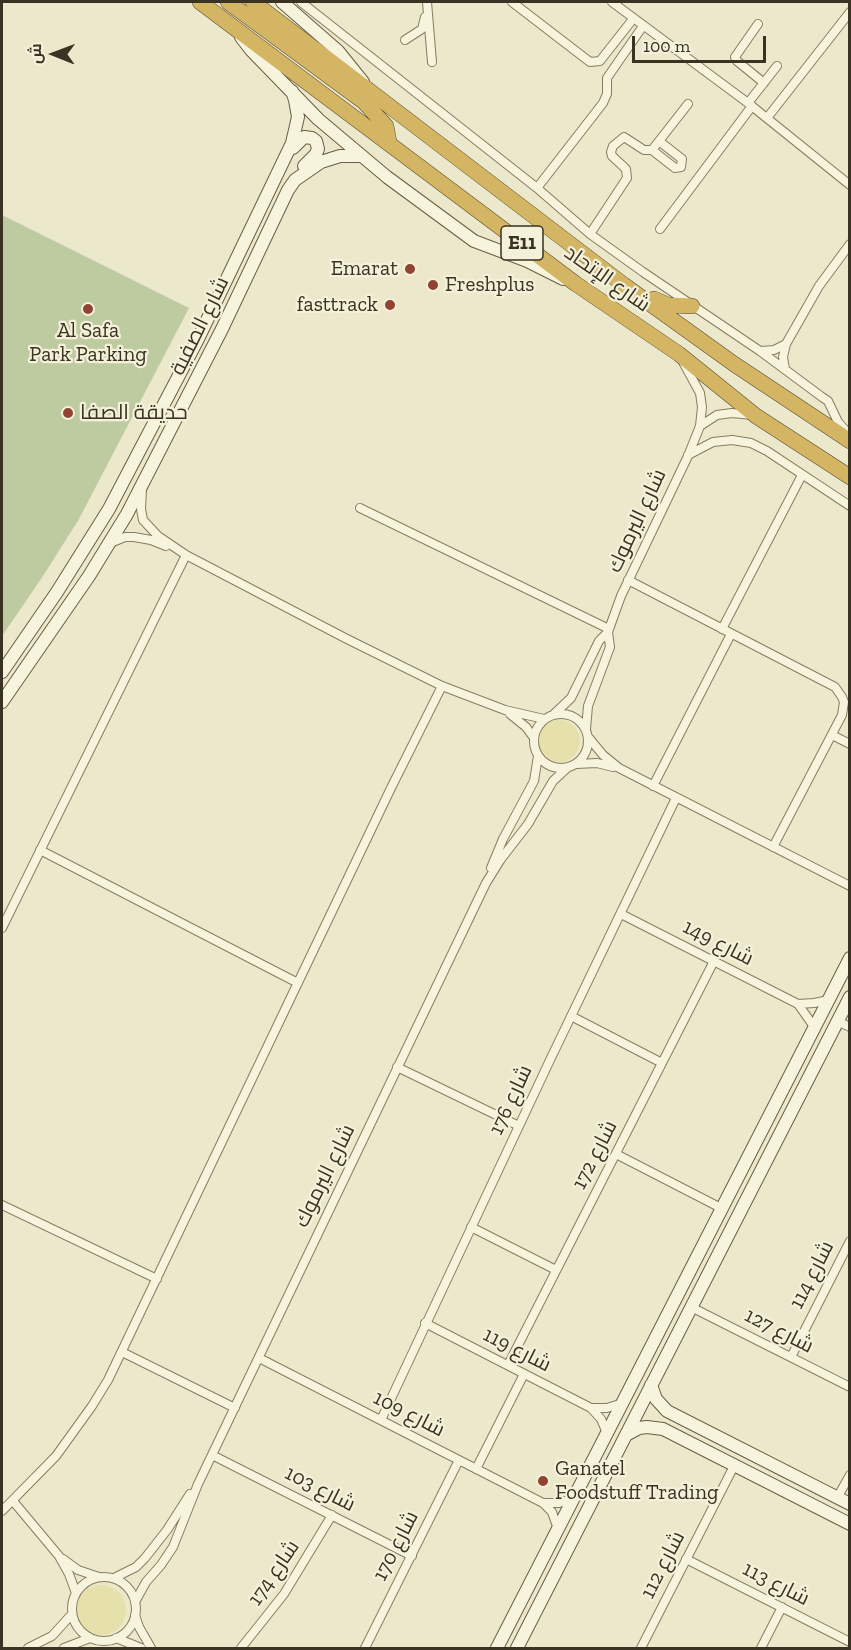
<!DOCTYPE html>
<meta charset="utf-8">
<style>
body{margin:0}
#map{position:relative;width:851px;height:1650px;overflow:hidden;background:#ece8cb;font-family:"Zilla Slab",Cairo,serif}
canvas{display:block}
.frame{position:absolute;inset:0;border:3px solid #3a3222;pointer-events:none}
.north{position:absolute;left:24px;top:24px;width:60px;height:60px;-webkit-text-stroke:4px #f4f1da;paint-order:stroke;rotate:271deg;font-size:16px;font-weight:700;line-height:24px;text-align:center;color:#3a3222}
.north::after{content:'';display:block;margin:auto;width:21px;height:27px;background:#3a3222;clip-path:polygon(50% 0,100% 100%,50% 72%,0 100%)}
.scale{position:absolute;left:632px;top:36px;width:134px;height:27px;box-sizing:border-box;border:3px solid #3a3222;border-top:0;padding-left:8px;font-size:18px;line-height:21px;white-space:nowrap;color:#3a3222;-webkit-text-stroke:4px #f4f1da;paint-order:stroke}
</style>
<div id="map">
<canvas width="851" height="1650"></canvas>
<div class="frame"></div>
<div class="north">ش</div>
<div class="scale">100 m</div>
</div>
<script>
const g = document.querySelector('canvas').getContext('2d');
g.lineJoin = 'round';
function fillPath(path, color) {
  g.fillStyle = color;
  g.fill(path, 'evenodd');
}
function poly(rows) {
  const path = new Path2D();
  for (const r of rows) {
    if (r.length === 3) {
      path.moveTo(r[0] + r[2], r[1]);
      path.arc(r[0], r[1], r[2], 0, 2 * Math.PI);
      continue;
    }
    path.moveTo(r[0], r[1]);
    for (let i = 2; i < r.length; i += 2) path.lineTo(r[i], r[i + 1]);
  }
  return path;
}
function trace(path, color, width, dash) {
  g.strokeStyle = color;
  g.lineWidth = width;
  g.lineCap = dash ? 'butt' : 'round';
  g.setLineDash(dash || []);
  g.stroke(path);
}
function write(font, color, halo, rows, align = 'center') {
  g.font = font + ' "Zilla Slab",Cairo,serif';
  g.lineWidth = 4.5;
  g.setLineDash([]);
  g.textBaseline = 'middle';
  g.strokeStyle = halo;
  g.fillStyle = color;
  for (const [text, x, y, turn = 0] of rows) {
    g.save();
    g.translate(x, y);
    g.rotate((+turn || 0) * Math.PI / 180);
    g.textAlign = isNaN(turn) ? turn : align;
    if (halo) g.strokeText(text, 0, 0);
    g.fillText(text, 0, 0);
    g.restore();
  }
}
const green = poly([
 [2,215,189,308,79,519,43,576,2,636]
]);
const sand = poly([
 [559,741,21],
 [101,1610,25]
]);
const street = poly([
 [301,2,537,188,590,234,643,272,760,351,822,397,828,401,838,422,847,432],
 [427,2,432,62],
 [512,2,590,62,600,61,633,19],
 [612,2,748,103,850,185],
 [758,24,735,57,737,61,764,83],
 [405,40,422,29,425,17],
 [748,103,777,66],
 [767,118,850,12],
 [652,150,675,168,681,167,682,159,659,141],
 [537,188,603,103,607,94,607,78,643,26],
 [660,229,752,106],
 [590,234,627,178,626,169,612,156,611,152,613,146,624,137,644,150,652,150,688,104],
 [761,351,774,350,786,344],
 [785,369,783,357,786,344,819,286,850,244],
 [700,426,717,415,732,413,752,415],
 [688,455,713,442,732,440,751,443,767,451,850,506],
 [142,489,141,509,143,520,158,536,186,555,347,639,442,686,505,710,544,719],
 [360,508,609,629],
 [110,543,125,537,134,537,151,540,166,546],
 [628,580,835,687,842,697,844,702,842,715,773,847],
 [722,629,802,475],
 [561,741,27],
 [510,714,526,727,534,738],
 [554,714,571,698,599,641,608,632,621,596,688,456,700,426,702,407,700,393,682,360],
 [586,729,588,706,610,647,608,632],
 [832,735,850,744],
 [589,738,603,755,619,768,850,886],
 [576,764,597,763,613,767],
 [653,786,731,634],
 [40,850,298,983],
 [491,868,503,839,534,781,538,756],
 [621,914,798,1004,815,1028],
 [2,928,186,555],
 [798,1004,814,1003,829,1000],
 [571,1016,662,1063],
 [837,1021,850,1027],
 [397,1067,519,1126],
 [616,1154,721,1208],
 [2,1205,157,1279],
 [471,1227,556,1270],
 [691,1307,850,1387],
 [425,1323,591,1408,601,1419,607,1433],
 [122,1352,235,1408],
 [791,1357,850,1241],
 [259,1358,543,1503,552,1512,558,1529],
 [508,1365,714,961],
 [591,1408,607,1408,623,1403],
 [381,1420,550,1060,676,798],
 [212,1455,412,1556],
 [476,1469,524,1374],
 [837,1498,850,1475],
 [13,1501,59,1556,69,1574,76,1593],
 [544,1503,559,1503,574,1498],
 [2,1511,56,1456,92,1406,108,1380,391,788,442,686],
 [63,1559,78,1570,99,1577],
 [686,1559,850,1642],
 [104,1609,32],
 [114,1578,136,1567,145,1558,167,1530,190,1494],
 [135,1602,146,1582,161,1565,173,1547,198,1484,486,883,501,859,528,824,553,781,567,768],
 [135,1615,139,1627,151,1648],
 [116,1638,141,1648],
 [28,1648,52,1636,72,1614],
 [64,1648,90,1638],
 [241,1648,284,1594,332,1515],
 [365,1648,459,1460],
 [641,1648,734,1466],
 [761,1648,782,1607]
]);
const secondary = poly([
 [282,2,338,51,363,82],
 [241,37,251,50,318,119,387,177,474,241,527,261,563,279],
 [293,148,304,137,312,138,316,141,318,149,316,154,304,166],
 [2,672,57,592,109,509,198,339,292,143,298,117,295,100,292,91],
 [2,702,89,576,127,514,222,329,288,190,295,180,321,162,340,156,362,156],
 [651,1385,656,1399,667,1411,850,1504],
 [626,1435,639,1428,647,1427,663,1429,850,1524],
 [497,1648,850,958],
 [517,1648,850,997]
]);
const highway = poly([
 [200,2,576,284,679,354,756,416,850,477],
 [228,2,364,102,386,126,389,142],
 [253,2,624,285,734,364,850,441],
 [654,299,668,305,692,306]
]);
const markers = [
 [410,269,6,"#934334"],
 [433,285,6,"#934334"],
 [390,305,6,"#934334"],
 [88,309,6,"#934334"],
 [68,413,6,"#934334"],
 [543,1481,6,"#934334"]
];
const shields = [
 [522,243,42]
];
const shieldNames = [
 ["E11",522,243]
];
const poiNames = [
 ["Emarat",398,269,"right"],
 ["Freshplus",445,285],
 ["fasttrack",378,305,"right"],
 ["Al Safa",88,331,"center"],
 ["Park Parking",88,355,"center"],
 ["حديقة الصفا",80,413],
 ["Ganatel",555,1469],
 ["Foodstuff Trading",555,1493]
];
const streetNames = [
 ["شارع الإتحاد",607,279,35],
 ["شارع الصفية",200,326,-64],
 ["شارع اليرموك",637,521,-65],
 ["شارع 149",718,943,27],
 ["شارع 176",511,1100,-65],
 ["شارع 172",595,1155,-63],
 ["شارع اليرموك",325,1176,-64],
 ["شارع 114",812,1275,-63],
 ["شارع 127",779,1331,27],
 ["شارع 119",517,1350,27],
 ["شارع 109",409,1414,27],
 ["شارع 103",320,1489,27],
 ["شارع 170",396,1546,-63],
 ["شارع 112",663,1565,-63],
 ["شارع 174",274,1573,-56],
 ["شارع 113",776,1584,27]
];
fillPath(green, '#beca9f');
fillPath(sand, '#e6e0ab');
trace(street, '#887c60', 10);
trace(secondary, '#6a5d43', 14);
trace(highway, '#574a33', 16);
trace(street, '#f7f4de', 8);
trace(secondary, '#f7f4de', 12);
trace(highway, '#d4b563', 15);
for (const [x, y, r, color] of markers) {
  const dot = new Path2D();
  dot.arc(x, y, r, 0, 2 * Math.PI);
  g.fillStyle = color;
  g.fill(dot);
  trace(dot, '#f4f1da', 2);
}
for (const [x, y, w] of shields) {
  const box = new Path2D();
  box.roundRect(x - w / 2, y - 17, w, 34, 4.5);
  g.fillStyle = '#f4f1da';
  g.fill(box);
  trace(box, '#3a3222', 1.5);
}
write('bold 20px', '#3a3222', null, shieldNames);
write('21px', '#3a3222', '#f4f1da', poiNames, 'left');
write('21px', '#3a3222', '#f4f1da', streetNames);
</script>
